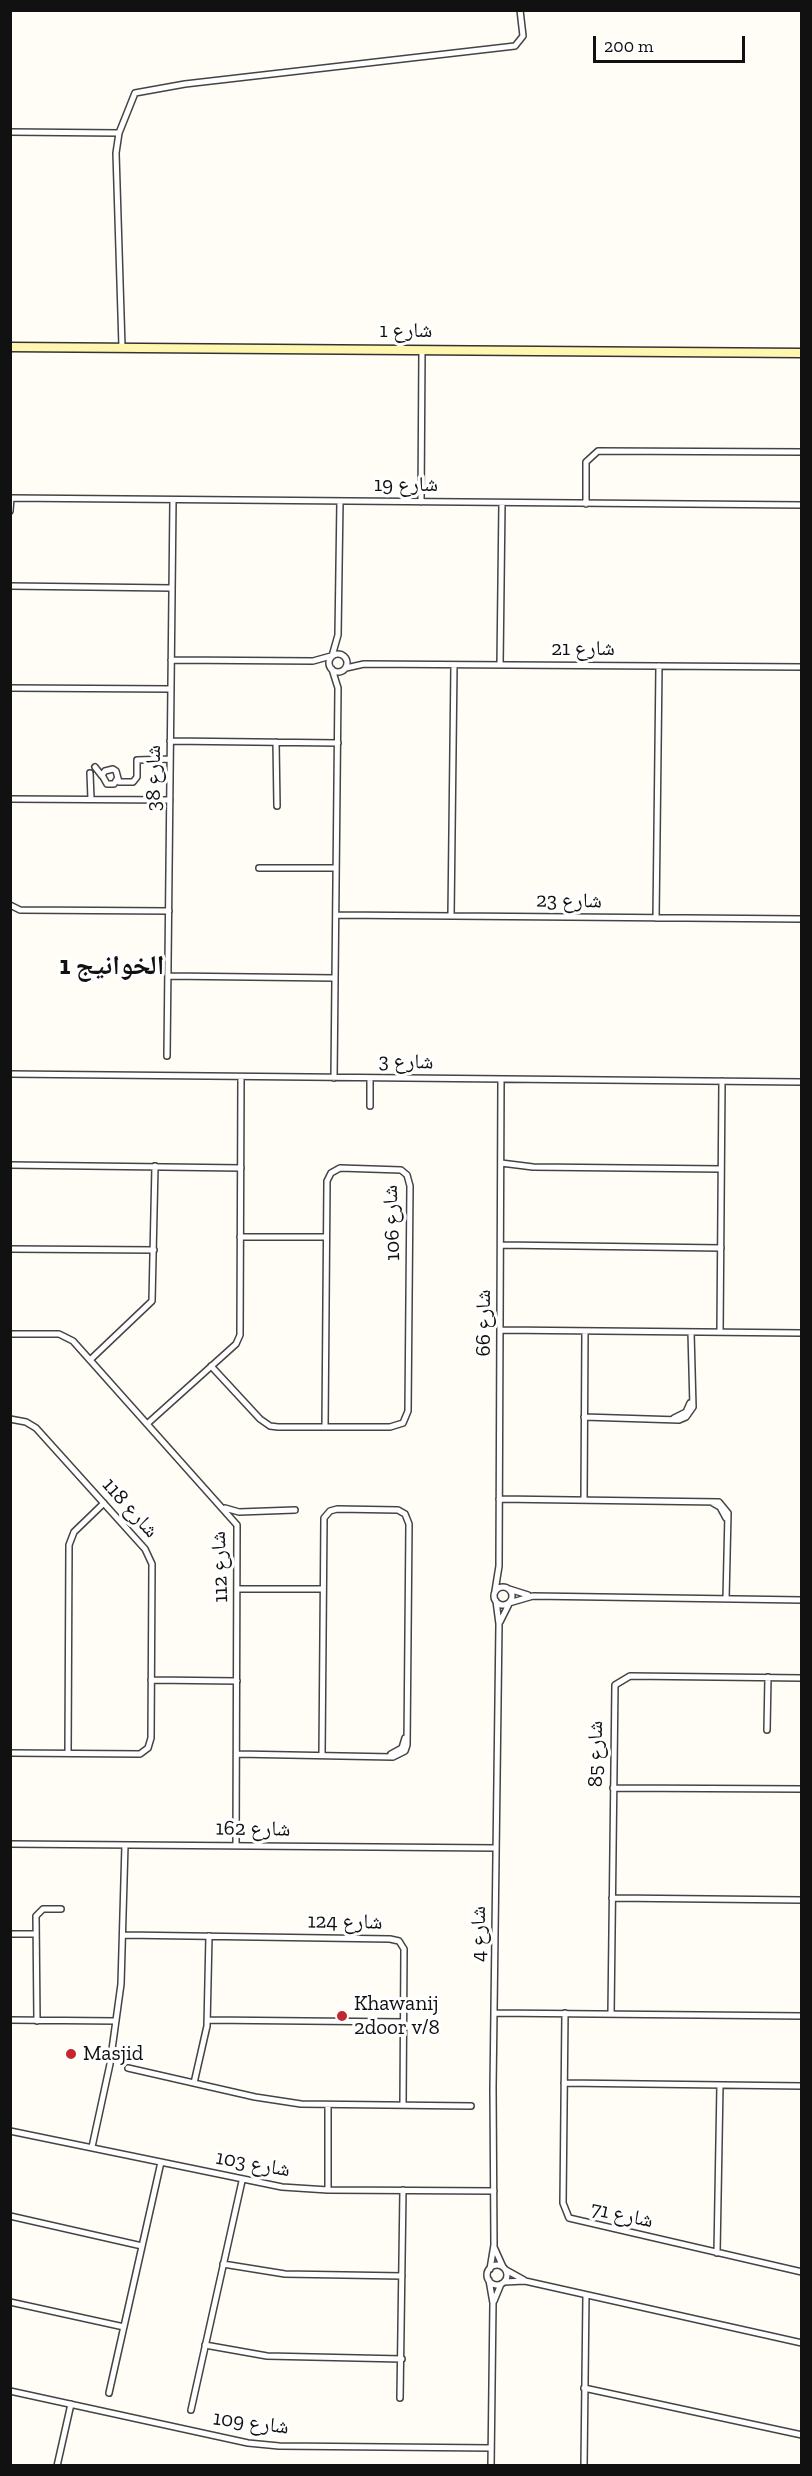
<!DOCTYPE html>
<meta charset="utf-8">
<style>
body{margin:0}
#map{position:relative;width:812px;height:2476px;overflow:hidden;background:#fffdf5;font-family:"Zilla Slab",serif}
canvas{display:block}
.frame{position:absolute;inset:0;border:12px solid #111;pointer-events:none}
.scale{position:absolute;left:593px;top:36px;width:152px;height:27px;box-sizing:border-box;border:3px solid #111;border-top:0;padding-left:8px;font-size:18px;line-height:21px;white-space:nowrap;color:#111;-webkit-text-stroke:4px #fff;paint-order:stroke}
</style>
<div id="map">
<canvas width="812" height="2476"></canvas>
<div class="frame"></div>
<div class="scale">200 m</div>
</div>
<script>
const g = document.querySelector('canvas').getContext('2d');
g.lineJoin = 'round';
function poly(rows) {
  const path = new Path2D();
  for (const r of rows) {
    if (r.length === 3) {
      path.moveTo(r[0] + r[2], r[1]);
      path.arc(r[0], r[1], r[2], 0, 2 * Math.PI);
      continue;
    }
    path.moveTo(r[0], r[1]);
    for (let i = 2; i < r.length; i += 2) path.lineTo(r[i], r[i + 1]);
  }
  return path;
}
function trace(path, color, width, dash) {
  g.strokeStyle = color;
  g.lineWidth = width;
  g.lineCap = dash ? 'butt' : 'round';
  g.setLineDash(dash || []);
  g.stroke(path);
}
function write(font, color, halo, rows, align = 'center') {
  g.font = font + ' "Zilla Slab","Noto Naskh Arabic",serif';
  g.lineWidth = 6;
  g.setLineDash([]);
  g.textBaseline = 'middle';
  g.strokeStyle = halo;
  g.fillStyle = color;
  for (const [text, x, y, turn = 0] of rows) {
    g.save();
    g.translate(x, y);
    g.rotate((+turn || 0) * Math.PI / 180);
    g.textAlign = isNaN(turn) ? turn : align;
    if (halo) g.strokeText(text, 0, 0);
    g.fillText(text, 0, 0);
    g.restore();
  }
}
const street = poly([
 [10,132,119,133],
 [122,347,116,153,119,133,135,93,185,84,515,46,523,36,520,10],
 [10,498,802,505],
 [421,502,422,350],
 [586,504,586,462,598,451,802,452],
 [10,511,11,498],
 [10,586,172,588],
 [338,663,9],
 [332,656,338,635,340,501],
 [171,660,313,661,331,656],
 [500,665,502,503],
 [346,668,364,664,802,667],
 [332,669,338,688,334,1078],
 [10,688,171,689],
 [170,741,338,743],
 [276,742,277,806],
 [95,767,102,776],
 [90,773,91,799],
 [117,779,114,784,107,784,102,775,105,771,113,769,116,771,119,782,133,782,137,777,137,760,170,759],
 [10,799,170,800],
 [259,868,336,868],
 [10,905,20,910,169,911],
 [336,915,802,919],
 [451,916,454,665],
 [656,918,659,666],
 [168,976,334,978],
 [167,1056,173,500],
 [10,1074,802,1082],
 [370,1078,370,1106],
 [501,1163,533,1167,721,1169],
 [10,1165,241,1168],
 [240,1237,326,1237],
 [501,1245,721,1248],
 [10,1249,154,1250],
 [500,1330,802,1333],
 [720,1332,722,1081],
 [10,1334,59,1334,73,1341,237,1525,236,1846],
 [90,1360,152,1301,155,1166],
 [211,1366,260,1419,270,1426,278,1427,390,1427,403,1423,408,1411,410,1186,407,1175,401,1170,340,1168,331,1173,327,1181,325,1427],
 [584,1417,679,1420,686,1417,693,1407,691,1332],
 [674,1418,686,1412,690,1403],
 [10,1419,26,1422,36,1428,145,1549,152,1564,151,1738,148,1748,140,1754,10,1753],
 [147,1424,236,1344,240,1335,241,1077],
 [499,1499,719,1502,728,1513,726,1599],
 [584,1500,585,1331],
 [713,1503,720,1507,726,1518],
 [225,1508,239,1512,295,1510],
 [503,1596,9],
 [238,1589,323,1589],
 [509,1589,528,1595],
 [495,1591,499,1566,501,1079],
 [509,1603,533,1596,802,1600],
 [500,1622,509,1604],
 [151,1680,237,1681],
 [767,1730,768,1677],
 [68,1753,69,1545,74,1532,104,1503],
 [237,1754,393,1757,405,1751,407,1745,409,1524,405,1514,398,1510,337,1509,330,1511,324,1518,322,1755],
 [391,1754,402,1748,405,1738],
 [613,1788,802,1789],
 [10,1844,496,1848],
 [612,1898,802,1900],
 [10,1934,36,1934],
 [124,1935,390,1939,399,1941,404,1949,403,2105],
 [494,2013,802,2016],
 [565,2013,563,2203,569,2218,802,2272],
 [611,2014,615,1685,630,1676,802,1678],
 [10,2020,116,2021],
 [207,2020,403,2022],
 [37,2021,36,1916,43,1909,61,1909],
 [128,2068,255,2097,301,2104,471,2106],
 [194,2083,207,2026,209,1936],
 [564,2083,802,2086],
 [10,2131,282,2187,328,2190,494,2191],
 [92,2147,110,2064,121,1984,125,1845],
 [328,2190,328,2105],
 [10,2216,142,2246],
 [494,2247,503,2267],
 [717,2253,720,2085],
 [223,2264,285,2274,402,2276],
 [497,2275,10],
 [490,2269,494,2245,493,2088,499,1624,496,1601],
 [506,2270,524,2280],
 [489,2280,493,2303,491,2466],
 [504,2282,525,2281,802,2343],
 [494,2301,501,2284],
 [10,2302,124,2327],
 [205,2345,267,2356,402,2359],
 [584,2388,802,2435],
 [10,2391,248,2443,279,2446,491,2448],
 [109,2393,161,2162],
 [400,2398,403,2190],
 [191,2410,242,2181],
 [57,2466,71,2404],
 [584,2466,586,2295]
]);
const secondary = poly([
 [10,347,802,353]
]);
const markers = [
 [342,2016,6,"#c4262e"],
 [71,2054,6,"#c4262e"]
];
const streetNames = [
 ["شارع 1",406,331],
 ["شارع 19",406,485],
 ["شارع 21",583,649],
 ["شارع 38",154,778,-90],
 ["شارع 23",569,901,1],
 ["شارع 3",406,1062,1],
 ["شارع 106",392,1223,-92],
 ["شارع 66",484,1323,-90],
 ["شارع 118",130,1508,48],
 ["شارع 112",220,1567,-92],
 ["شارع 85",596,1754,-90],
 ["شارع 162",253,1829,1],
 ["شارع 124",345,1922,1],
 ["شارع 4",479,1934,-90],
 ["شارع 103",253,2164,10],
 ["شارع 71",622,2215,12],
 ["شارع 109",251,2423,7]
];
const poiNames = [
 ["Khawanij",354,2004],
 ["2door v/8",354,2028],
 ["Masjid",83,2054]
];
const districtNames = [
 ["الخوانيج 1",112,966]
];
trace(street, '#444', 8);
trace(secondary, '#333', 11);
trace(street, '#fff', 5);
trace(secondary, '#fff6b0', 8);
for (const [x, y, r, color] of markers) {
  const dot = new Path2D();
  dot.arc(x, y, r, 0, 2 * Math.PI);
  g.fillStyle = color;
  g.fill(dot);
  trace(dot, '#fff', 2);
}
write('21px', '#111', '#fff', streetNames);
write('21px', '#111', '#fff', poiNames, 'left');
write('bold 27px', '#111', '#fff', districtNames);
</script>
